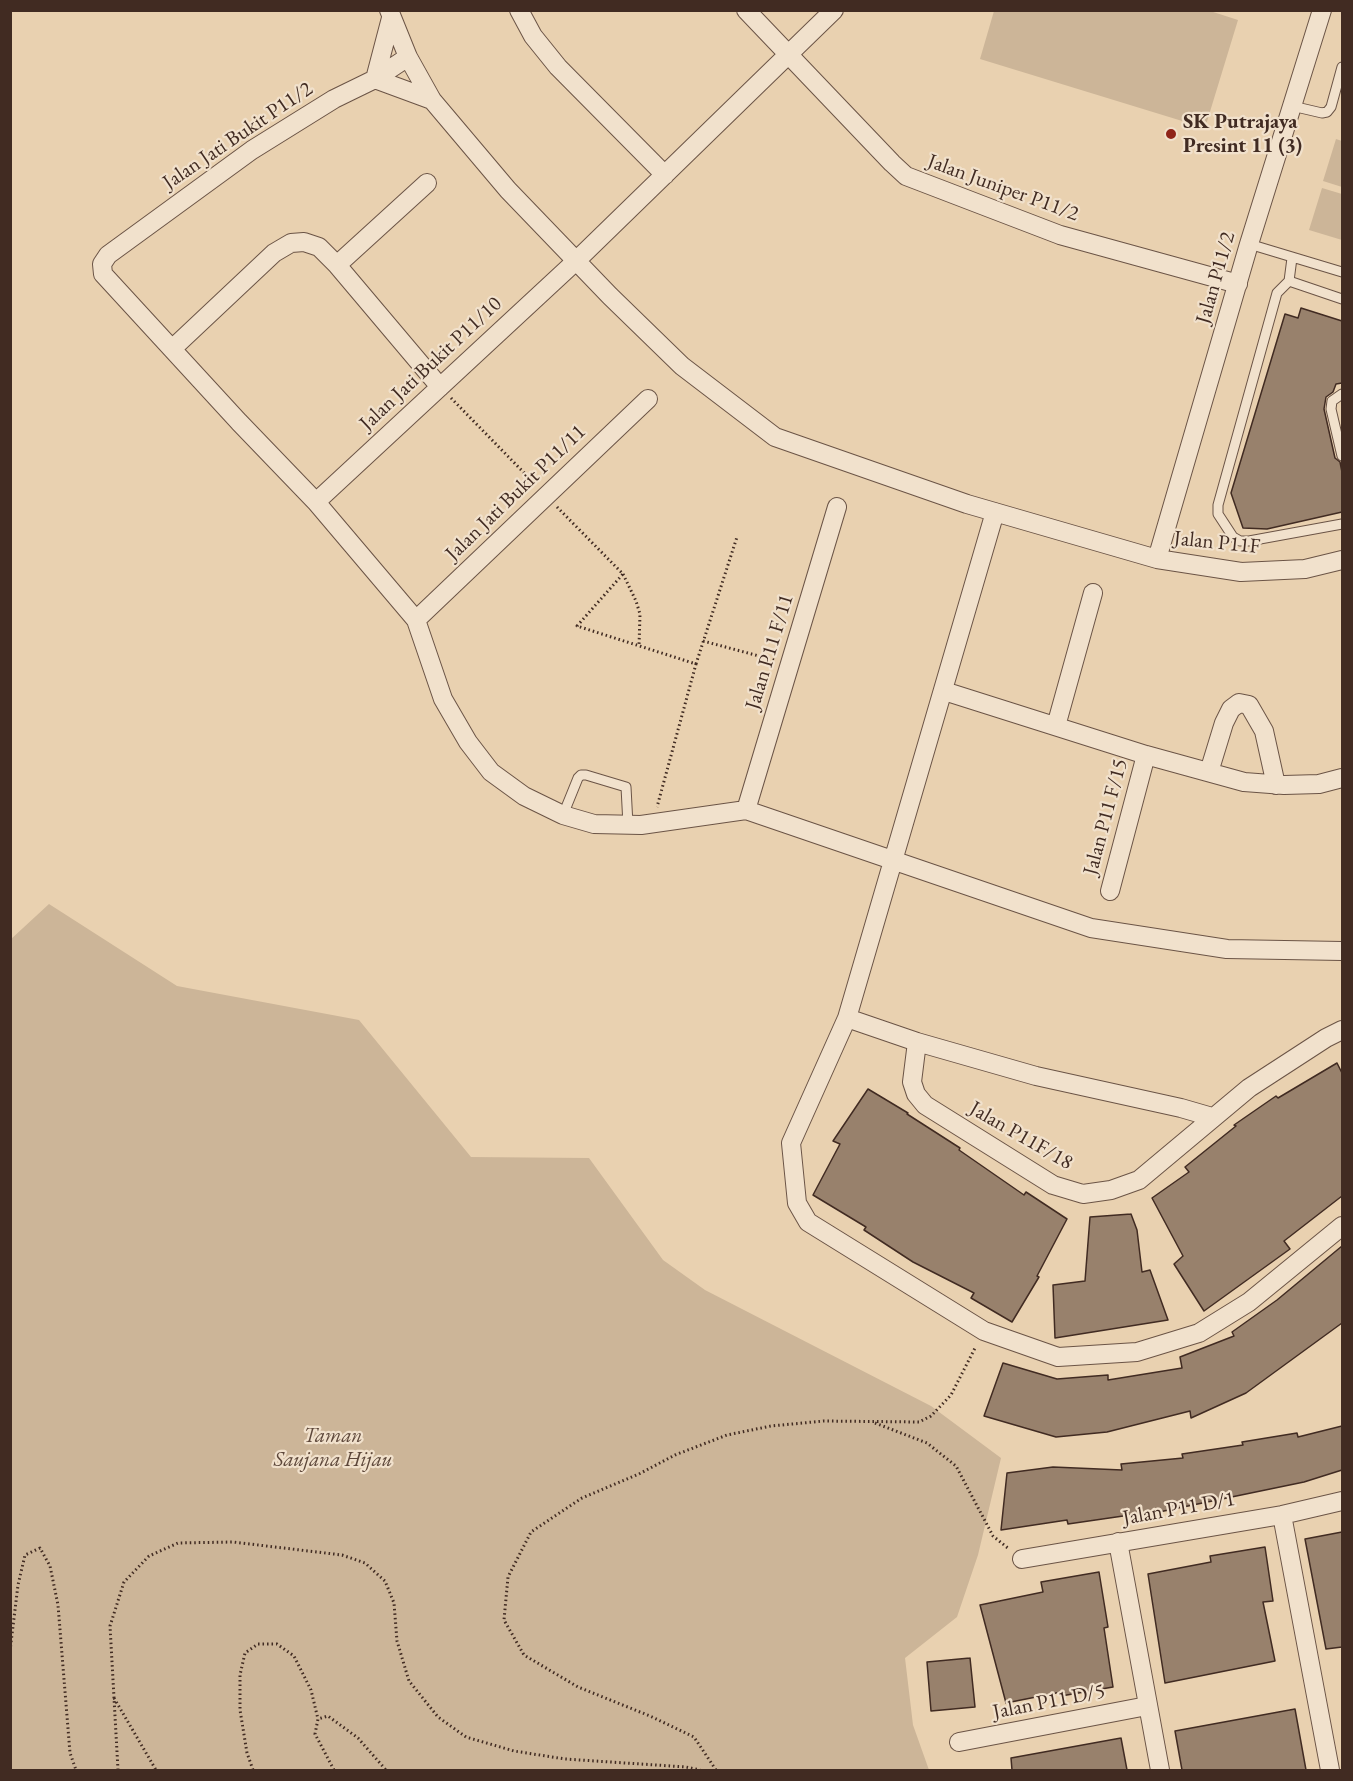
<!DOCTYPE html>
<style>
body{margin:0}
#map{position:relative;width:1353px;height:1781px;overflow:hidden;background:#e9d1b0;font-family:"EB Garamond",serif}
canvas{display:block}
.frame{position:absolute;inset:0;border:12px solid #412b22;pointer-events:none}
</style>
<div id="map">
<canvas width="1353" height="1781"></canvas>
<div class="frame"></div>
</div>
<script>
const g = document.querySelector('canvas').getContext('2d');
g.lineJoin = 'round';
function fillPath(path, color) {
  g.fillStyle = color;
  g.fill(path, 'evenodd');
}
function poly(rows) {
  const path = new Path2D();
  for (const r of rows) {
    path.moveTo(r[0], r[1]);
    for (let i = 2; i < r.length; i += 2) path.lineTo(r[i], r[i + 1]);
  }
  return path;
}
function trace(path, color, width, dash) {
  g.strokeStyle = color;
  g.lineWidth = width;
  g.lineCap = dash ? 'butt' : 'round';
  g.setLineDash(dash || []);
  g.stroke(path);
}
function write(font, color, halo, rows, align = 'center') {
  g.font = font + ' "EB Garamond",serif';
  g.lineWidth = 4.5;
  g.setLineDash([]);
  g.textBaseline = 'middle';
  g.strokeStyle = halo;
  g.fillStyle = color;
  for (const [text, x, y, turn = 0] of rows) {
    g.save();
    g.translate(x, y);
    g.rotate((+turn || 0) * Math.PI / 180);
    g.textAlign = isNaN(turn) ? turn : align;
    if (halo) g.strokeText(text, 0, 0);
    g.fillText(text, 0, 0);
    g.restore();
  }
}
const green = poly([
 [1207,10,1238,20,1205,128,980,59,994,11],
 [1336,139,1342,141,1342,187,1323,181],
 [1322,188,1342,194,1342,240,1309,230],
 [49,904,177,986,359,1020,471,1157,589,1158,663,1260,705,1290,931,1406,1001,1458,978,1555,957,1617,905,1658,913,1725,929,1770,11,1770,10,940]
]);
const building = poly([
 [1301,308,1342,321,1342,383,1336,384,1333,392,1326,397,1324,409,1335,458,1340,462,1342,472,1342,512,1267,529,1243,528,1231,493,1285,314,1298,318,1301,308],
 [1337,1063,1342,1073,1342,1196,1284,1241,1290,1249,1204,1311,1174,1264,1183,1256,1152,1198,1189,1172,1185,1167,1236,1126,1234,1125,1276,1096,1278,1098,1337,1063],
 [868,1089,908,1113,907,1114,960,1148,959,1150,1024,1195,1026,1192,1067,1219,1037,1276,1039,1277,1012,1322,971,1298,974,1293,913,1262,864,1230,866,1227,813,1195,840,1144,833,1141,868,1089],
 [1131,1214,1137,1230,1142,1272,1150,1270,1168,1320,1055,1338,1053,1285,1085,1281,1090,1217,1131,1214],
 [1342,1246,1342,1323,1246,1393,1191,1418,1190,1411,1107,1432,1056,1437,984,1416,1003,1363,1057,1379,1108,1375,1108,1380,1182,1368,1180,1357,1234,1336,1232,1332,1277,1300,1342,1246],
 [1342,1426,1342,1470,1304,1482,1130,1518,1130,1515,1068,1524,1067,1520,1001,1530,1007,1473,1053,1467,1122,1470,1121,1464,1183,1458,1182,1454,1243,1445,1242,1442,1297,1433,1298,1437,1342,1426],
 [1342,1532,1342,1647,1326,1649,1305,1539,1342,1532],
 [1265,1547,1273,1601,1263,1602,1275,1661,1165,1683,1148,1574,1211,1562,1210,1556,1265,1547],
 [1099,1572,1108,1627,1104,1628,1113,1687,1061,1696,1061,1692,1006,1703,980,1605,1043,1592,1041,1582,1099,1572],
 [970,1658,975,1707,931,1711,927,1662,970,1658],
 [1295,1709,1306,1770,1182,1770,1175,1731,1295,1709],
 [1121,1738,1127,1770,1012,1770,1011,1758,1121,1738]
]);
const path = poly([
 [451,398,534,483],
 [557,507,623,574,577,626,696,664,657,807],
 [623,574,636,601,640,614,639,646],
 [703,641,774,660],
 [696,664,737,537],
 [875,1423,927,1443,956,1466,993,1536,1009,1549],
 [10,1651,18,1585,25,1555,40,1548,50,1566,58,1605,70,1753,76,1770],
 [114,1698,156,1770],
 [118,1770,110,1626,124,1582,149,1556,178,1543,233,1542,342,1555,365,1563,385,1581,394,1603,397,1641,409,1681,438,1717,466,1737,514,1751,565,1759,686,1767,700,1770],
 [253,1770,247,1753,240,1710,240,1675,245,1653,258,1644,277,1644,294,1656,311,1690,318,1719],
 [334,1770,315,1734,318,1719,328,1716,358,1738,386,1770],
 [716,1770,694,1737,650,1716,578,1687,524,1655,504,1620,508,1577,531,1532,582,1498,639,1474,675,1455,727,1435,771,1426,824,1421,919,1422,931,1416,951,1395,976,1346]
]);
const lane = poly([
 [1292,106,1322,113,1327,112,1331,107,1342,67],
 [1249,244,1342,272],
 [1289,281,1292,258],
 [1342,299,1289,281,1277,293,1218,505,1218,514,1233,537,1240,541,1249,541,1342,524],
 [1342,394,1332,401,1331,409,1342,456],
 [563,815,578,778,581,775,586,775,626,787,628,825]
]);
const street = poly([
 [389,10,408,57,432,100,508,190,610,296,682,366,775,437,967,504,1157,559,1241,572,1305,569,1342,560],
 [519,10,533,36,558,67,665,175],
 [746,10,892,163,906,176,1060,235,1238,284],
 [391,18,375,79,432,100],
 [408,57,375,79,334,99,252,150,108,255,102,264,103,274,239,422,316,502,416,620,443,699,468,742,491,772,524,796,563,815,594,824,641,825,746,810,1091,928,1227,949,1342,951],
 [337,265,427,183],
 [172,349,274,253,291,243,304,242,319,247,337,265,440,387],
 [316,502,577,260,834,10],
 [995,512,847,1018,791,1143,797,1203,808,1222,984,1331,1058,1357,1137,1352,1199,1333,1249,1302,1342,1226],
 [1157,559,1249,244,1322,10],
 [416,620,648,399],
 [944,691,1146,755,1244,782,1284,785,1319,784,1342,778],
 [1056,726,1093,593],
 [1209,772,1224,723,1231,709,1239,703,1249,705,1264,731,1276,785],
 [746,810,837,507],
 [1110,891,1146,755],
 [847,1018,917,1042,1036,1076,1181,1108,1212,1117],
 [917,1042,912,1082,916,1094,925,1105,1053,1185,1083,1194,1111,1190,1139,1180,1249,1088,1326,1038,1342,1030],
 [1282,1515,1330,1770],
 [1118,1542,1160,1770],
 [1022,1559,1282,1515,1342,1501],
 [959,1742,1147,1706]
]);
const markers = [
 [1171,134,6,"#8f2418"]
];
const poiNames = [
 ["SK Putrajaya",1183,122],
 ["Presint 11 (3)",1183,146]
];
const streetNames = [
 ["Jalan Jati Bukit P11/2",238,136,-34],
 ["Jalan Juniper P11/2",1003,188,20],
 ["Jalan P11/2",1216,278,-74],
 ["Jalan Jati Bukit P11/10",431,364,-43],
 ["Jalan Jati Bukit P11/11",516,493,-44],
 ["Jalan P11F",1217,543,6],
 ["Jalan P11 F/11",770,652,-73],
 ["Jalan P11 F/15",1106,817,-75],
 ["Jalan P11F/18",1021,1136,30],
 ["Jalan P11 D/1",1179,1509,-10],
 ["Jalan P11 D/5",1049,1702,-11]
];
const parkNames = [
 ["Taman",333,1436],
 ["Saujana Hijau",333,1460]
];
fillPath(green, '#ccb598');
fillPath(building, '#98816c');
trace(building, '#412b22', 1.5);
trace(lane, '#6b5446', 11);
trace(street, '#6b5446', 20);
trace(path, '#412b22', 3, [1.5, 3]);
trace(lane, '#f1e1cc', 9);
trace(street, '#f1e1cc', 18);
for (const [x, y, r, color] of markers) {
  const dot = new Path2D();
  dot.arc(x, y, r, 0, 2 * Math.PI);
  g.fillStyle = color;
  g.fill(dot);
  trace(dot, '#f1e1cc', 2);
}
write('bold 21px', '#412b22', '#f1e1cc', poiNames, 'left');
write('21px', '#412b22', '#f1e1cc', streetNames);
write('italic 21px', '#5d473a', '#f1e1cc', parkNames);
</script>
